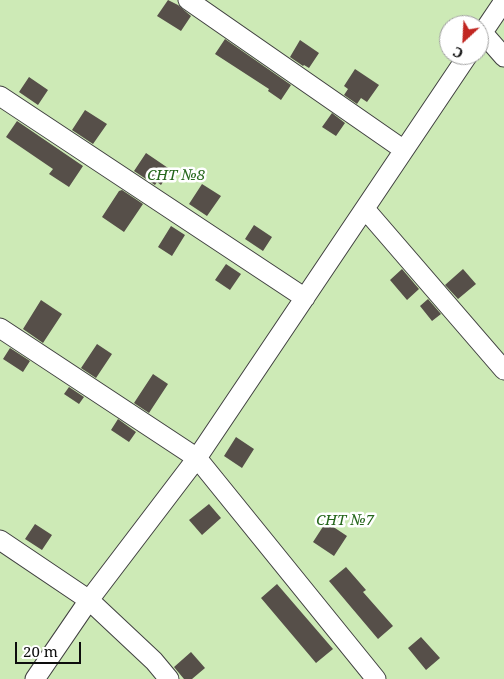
<!DOCTYPE html>
<meta charset="utf-8">
<style>
body{margin:0}
#map{position:relative;width:504px;height:679px;overflow:hidden;background:#fffded;font-family:"Noto Serif",serif}
canvas{display:block}
.north{position:absolute;left:439px;top:15px;width:50px;height:50px;box-sizing:border-box;background:#fff;border:1px solid #9e9e9e;border-radius:50%;rotate:205deg;font-size:14px;font-weight:700;line-height:20px;text-align:center;color:#0d0d0d}
.north::after{content:'';display:block;margin:auto;width:18px;height:22px;background:#c12621;clip-path:polygon(50% 0,100% 100%,50% 72%,0 100%)}
.scale{position:absolute;left:15px;top:642px;width:66px;height:22px;box-sizing:border-box;border:2px solid #0d0d0d;border-top:0;padding-left:6px;font-size:15px;line-height:18px;white-space:nowrap;color:#0d0d0d;-webkit-text-stroke:4px #fff;paint-order:stroke}
</style>
<div id="map">
<canvas width="504" height="679"></canvas>
<div class="north">С</div>
<div class="scale">20 m</div>
</div>
<script>
const g = document.querySelector('canvas').getContext('2d');
g.lineJoin = 'round';
function fillPath(path, color) {
  g.fillStyle = color;
  g.fill(path, 'evenodd');
}
function poly(rows) {
  const path = new Path2D();
  for (const r of rows) {
    path.moveTo(r[0], r[1]);
    for (let i = 2; i < r.length; i += 2) path.lineTo(r[i], r[i + 1]);
  }
  return path;
}
function trace(path, color, width, dash) {
  g.strokeStyle = color;
  g.lineWidth = width;
  g.lineCap = dash ? 'butt' : 'round';
  g.setLineDash(dash || []);
  g.stroke(path);
}
function write(font, color, halo, rows, align = 'center') {
  g.font = font + ' "Noto Serif",serif';
  g.lineWidth = 5;
  g.setLineDash([]);
  g.textBaseline = 'middle';
  g.strokeStyle = halo;
  g.fillStyle = color;
  for (const [text, x, y, turn = 0] of rows) {
    g.save();
    g.translate(x, y);
    g.rotate((+turn || 0) * Math.PI / 180);
    g.textAlign = isNaN(turn) ? turn : align;
    if (halo) g.strokeText(text, 0, 0);
    g.fillText(text, 0, 0);
    g.restore();
  }
}
const green = poly([
 [0,0,504,0,504,679,0,679],
 [449,25,479,25,479,55,449,55]
]);
const building = poly([
 [168,0,178,5,191,16,181,31,157,16],
 [225,39,291,85,281,100,268,91,269,89,215,54],
 [300,40,319,53,309,68,304,65,303,66,290,57],
 [355,69,379,85,367,102,361,98,357,104,344,95,348,89,344,86],
 [29,77,48,90,38,105,19,92],
 [85,110,107,124,93,144,72,130],
 [332,113,345,123,336,136,322,127],
 [17,121,83,166,69,187,49,174,53,169,6,137],
 [146,153,171,170,161,185,157,182,155,185,134,171],
 [202,184,221,196,207,216,189,204],
 [122,190,143,204,124,232,102,217,119,191],
 [254,225,272,237,263,251,245,239],
 [171,226,185,235,172,256,158,247],
 [226,264,241,274,230,290,215,280],
 [402,269,419,289,407,300,390,280],
 [463,269,476,284,458,299,445,285],
 [428,299,441,314,432,321,420,306],
 [41,300,62,314,43,343,23,329],
 [97,344,112,354,96,378,81,368],
 [10,348,30,361,23,372,3,359],
 [153,374,168,384,149,413,134,403],
 [69,387,84,397,79,404,64,394],
 [118,419,136,432,129,442,111,430],
 [236,437,254,449,242,468,224,456],
 [209,504,221,518,202,535,189,520],
 [326,522,347,536,334,556,313,542],
 [35,524,52,535,42,550,25,539],
 [346,567,366,590,363,592,393,626,378,639,329,581],
 [277,584,333,649,316,663,261,598],
 [421,637,440,658,426,670,408,648],
 [191,652,205,668,192,679,184,679,174,667]
]);
const minor = poly([
 [188,0,404,150],
 [483,33,504,57],
 [479,38,504,1],
 [0,96,305,298],
 [365,209,504,370],
 [0,328,197,458,376,679],
 [0,540,89,600,154,661,169,679],
 [35,679,89,600,197,458,468,55]
]);
const parkNames = [
 ["СНТ №8",176,176],
 ["СНТ №7",345,521]
];
fillPath(green, '#cdeab6');
fillPath(building, '#564f49');
trace(minor, '#404040', 21);
trace(minor, '#fff', 19);
write('italic 15px', '#26671c', '#fff', parkNames);
</script>
